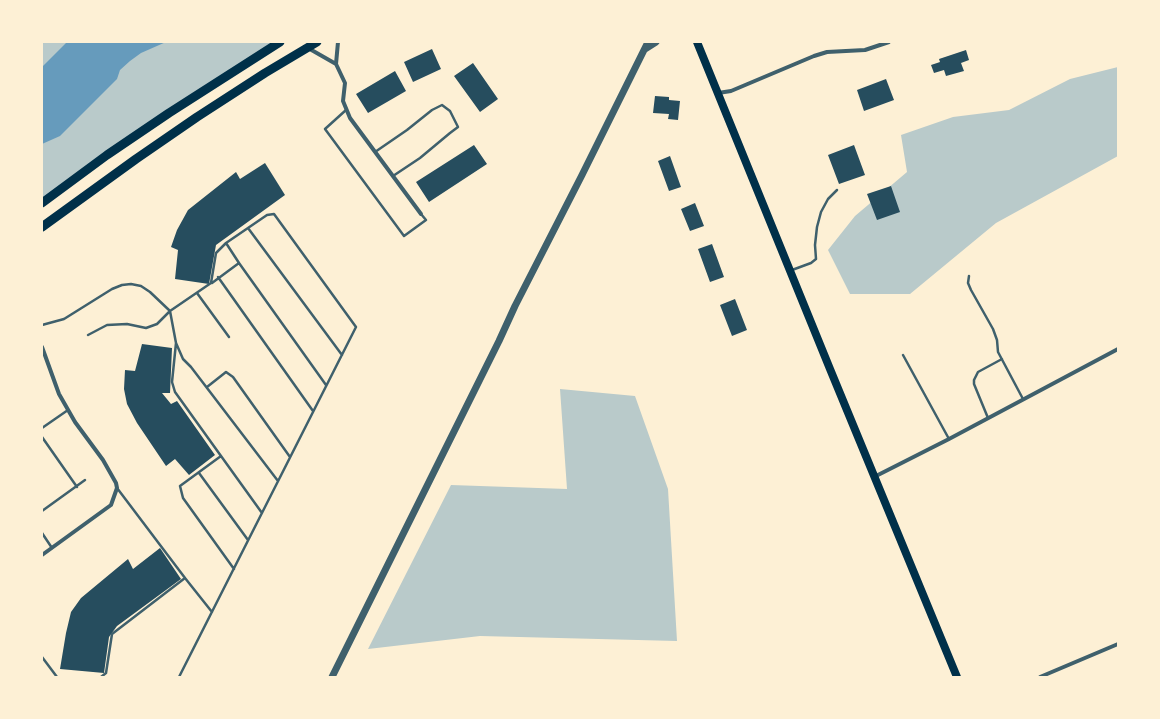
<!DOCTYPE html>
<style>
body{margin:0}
#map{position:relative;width:1160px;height:719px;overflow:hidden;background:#fdf0d5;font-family:Mulish,sans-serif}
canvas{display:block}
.frame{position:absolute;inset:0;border:43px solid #fdf0d5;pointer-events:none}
</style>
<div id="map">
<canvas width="1160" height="719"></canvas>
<div class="frame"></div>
</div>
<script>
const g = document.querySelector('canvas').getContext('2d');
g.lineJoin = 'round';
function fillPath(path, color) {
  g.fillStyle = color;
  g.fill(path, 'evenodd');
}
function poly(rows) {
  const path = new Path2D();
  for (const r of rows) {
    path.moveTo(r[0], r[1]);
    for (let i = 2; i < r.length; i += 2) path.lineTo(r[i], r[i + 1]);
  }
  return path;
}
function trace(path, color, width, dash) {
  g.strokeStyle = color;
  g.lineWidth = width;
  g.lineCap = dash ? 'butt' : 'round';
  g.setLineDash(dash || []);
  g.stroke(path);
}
const green = poly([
 [42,42,280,42,42,203],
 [1118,67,1118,156,996,223,910,294,850,294,828,250,855,216,907,172,901,135,953,117,1009,110,1070,79],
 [560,389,635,396,668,489,677,641,480,636,368,649,451,485,567,489]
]);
const water = poly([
 [67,42,166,42,141,53,130,61,120,70,117,79,60,136,42,144,42,67]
]);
const building = poly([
 [432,49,441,69,413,82,404,62],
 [966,50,969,60,961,63,964,71,946,76,944,70,934,73,931,65,940,62,939,59],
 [473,63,498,99,480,112,454,76],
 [395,71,406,91,368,113,356,94],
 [886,79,894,100,864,111,857,90],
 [655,96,669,97,669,100,680,101,678,120,668,119,669,114,653,113],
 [474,145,487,164,429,202,416,182],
 [854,145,865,175,839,184,828,155],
 [670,156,681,187,669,191,658,161],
 [265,163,285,195,216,245,209,284,175,279,178,250,171,247,177,230,188,210,236,172,240,179],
 [891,186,900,212,877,220,867,194],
 [695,203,704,226,690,231,681,209],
 [712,244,724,277,710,282,698,249],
 [735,299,747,330,732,336,720,305],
 [142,344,172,348,170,393,162,393,171,404,177,401,215,455,189,475,175,459,166,466,137,423,127,404,124,389,125,370,135,371],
 [160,548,181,579,117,626,109,637,104,673,60,669,66,633,71,612,81,598,128,559,133,569]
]);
const service = poly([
 [346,110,325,129,404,236,426,220,421,214],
 [375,152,407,130,432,110,442,105,450,111,458,127,450,133,420,158,393,176],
 [248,228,342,355],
 [226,243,239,263],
 [792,270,811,263,816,259,815,245,817,227,821,212,828,199,837,190],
 [969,276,968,283,971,290,993,329,997,340,998,352,1023,399],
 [218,277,313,411],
 [212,283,239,263,326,385],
 [197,293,229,337],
 [170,311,176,343,172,382,175,392,221,456,180,486,183,498,234,569],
 [42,325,64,319,112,289,122,285,131,284,141,286,150,292,170,311,211,283,216,253,226,243,267,215,274,214,356,327,179,677],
 [88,335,107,325,127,324,146,328,157,324,170,311],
 [176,343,183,359,191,367,278,481],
 [903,355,949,439],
 [207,387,226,372,233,377,290,457],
 [988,418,974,384,974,380,978,372,1002,359],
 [42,428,68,410],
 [42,437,77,487],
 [221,456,262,513],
 [199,473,248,540],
 [42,511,85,480],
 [42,533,52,548],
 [185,578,212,612],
 [42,657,57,677],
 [101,677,106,673,112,634,185,578,117,488]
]);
const minor = poly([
 [308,48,336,64,338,42],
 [336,64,345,83,343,101,350,118,421,214],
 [718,93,731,91,814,56,827,52,865,50,889,42],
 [42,347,59,394,75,422,103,460,116,483,117,488,111,505,42,555],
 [874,477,949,439,1118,349],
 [1040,677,1118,644]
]);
const tertiary = poly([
 [645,49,656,42],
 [332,677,499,341,515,306,582,175,648,42]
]);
const primary = poly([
 [697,42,830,369,957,677]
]);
const trunk = poly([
 [42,203,107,155,169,113,280,42],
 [42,227,136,159,197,117,265,73,317,42]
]);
fillPath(green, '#b9caca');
fillPath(water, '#669bbc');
fillPath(building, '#264d5e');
trace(service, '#3f606c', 2.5);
trace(minor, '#3f606c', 4);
trace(tertiary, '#3f606c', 7);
trace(primary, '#003049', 8);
trace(trunk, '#003049', 9);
</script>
